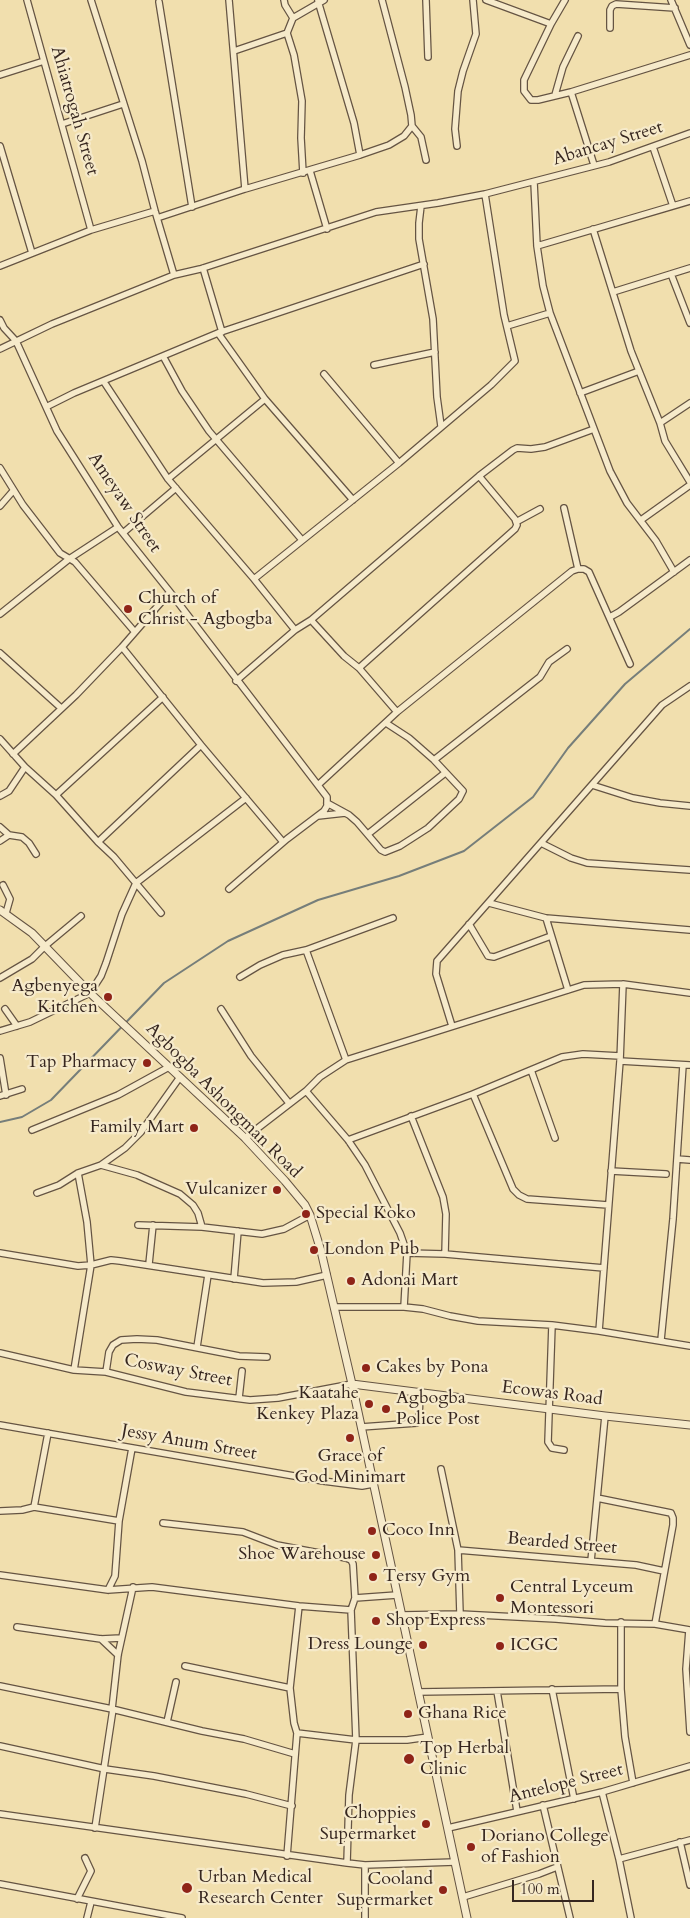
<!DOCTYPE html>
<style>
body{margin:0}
#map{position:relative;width:690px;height:1918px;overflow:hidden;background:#f1dfae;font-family:Cardo,serif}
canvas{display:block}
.scale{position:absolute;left:512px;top:1880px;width:82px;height:22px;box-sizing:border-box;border:2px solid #36261f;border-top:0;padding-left:6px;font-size:15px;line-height:18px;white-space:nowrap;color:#36261f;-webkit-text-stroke:4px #f6eaca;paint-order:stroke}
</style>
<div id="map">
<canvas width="690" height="1918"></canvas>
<div class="scale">100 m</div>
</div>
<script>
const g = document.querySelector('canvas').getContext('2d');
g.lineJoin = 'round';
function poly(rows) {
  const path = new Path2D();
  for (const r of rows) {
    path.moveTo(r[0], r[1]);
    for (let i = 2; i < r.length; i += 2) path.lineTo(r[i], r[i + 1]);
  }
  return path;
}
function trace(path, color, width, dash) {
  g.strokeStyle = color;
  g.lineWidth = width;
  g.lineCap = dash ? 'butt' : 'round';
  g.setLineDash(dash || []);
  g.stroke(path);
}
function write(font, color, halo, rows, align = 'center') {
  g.font = font + ' Cardo,serif';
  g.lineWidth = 4.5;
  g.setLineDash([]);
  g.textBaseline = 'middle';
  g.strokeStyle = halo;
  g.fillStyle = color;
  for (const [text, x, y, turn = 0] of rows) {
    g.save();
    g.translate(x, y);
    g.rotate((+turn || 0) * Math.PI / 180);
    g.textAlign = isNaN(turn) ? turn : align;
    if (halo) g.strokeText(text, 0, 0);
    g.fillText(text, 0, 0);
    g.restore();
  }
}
const stream = poly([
 [0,1122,22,1117,51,1100,164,983,228,941,318,900,399,876,464,851,533,797,568,748,625,684,690,629]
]);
const minor = poly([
 [27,0,91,230],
 [91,0,142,161,155,211,174,275],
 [229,0,245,189],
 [284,0,285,5,293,18],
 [426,0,428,57],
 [486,0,551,24],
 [565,0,551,24,524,80,524,91,531,100,538,100,571,92,690,55],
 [671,0,690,45],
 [318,1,354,123,360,155],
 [159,2,192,207],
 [610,28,610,10,612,6,616,4,675,8],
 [234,51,287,33],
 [0,75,44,61],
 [571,92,594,165],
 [555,95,563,67,578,36],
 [62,124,123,104],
 [412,126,421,137,426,160],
 [0,146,32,253],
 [457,146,455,129,458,91,463,71,476,34,473,0],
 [653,147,673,206],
 [310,171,327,229],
 [303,173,301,138,302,101,294,55,287,33,293,18,324,0],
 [534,182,537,246,543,286,550,313,610,471,627,503,656,541,674,572],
 [421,206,419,223,419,239,433,319,437,397,441,426],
 [157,218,245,189,360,155,389,145,404,136,412,126,411,115,405,87,382,0],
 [593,229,631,351,660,423,665,441,690,482],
 [537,246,690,201],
 [0,266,91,230,155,211],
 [203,268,222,332],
 [671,274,690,323],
 [613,292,690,268],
 [0,320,4,328,16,341,57,431,118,527,170,592,327,797,327,806,324,811,287,839,229,889],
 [507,326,550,313],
 [218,333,265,399,353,500],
 [0,349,52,324,174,275,200,269,376,212,438,203,485,194],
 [163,356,182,391,209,431,302,540],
 [374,365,435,352],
 [324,374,399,463],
 [104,382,168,479,254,579,295,630],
 [580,393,639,371],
 [46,407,74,393,218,333,424,264],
 [660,423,690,403],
 [0,468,23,505,50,540,60,553,75,562,134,631],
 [168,479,265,399],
 [0,506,13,491],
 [564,508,578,569],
 [641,520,690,485],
 [516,522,540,509],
 [123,533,176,488],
 [254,579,399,463,491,385,515,361,504,315,485,194,609,162,690,133],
 [0,614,69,559,118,527],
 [610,617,619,612,690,560],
 [311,620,344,656,359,668,397,712],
 [122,647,201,745,283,842],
 [0,653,61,708],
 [359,668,515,529,517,525,515,519,479,476],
 [236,681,295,630,311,620,479,476,513,450,517,448,531,449,545,447,594,429],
 [0,739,25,767,56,795,98,842,114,857,161,913],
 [13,754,76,695,122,647,170,592],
 [434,760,540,677,549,662,567,649],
 [318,785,397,712,572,571,578,569,584,569,589,572,630,664],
 [592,785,633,798,660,803,690,806],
 [56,795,163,697],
 [0,796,9,791,25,767],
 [327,803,349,815,357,822,381,850,385,852,400,846,428,828,459,799,463,791,434,760,409,738,386,723],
 [318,816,345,813],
 [0,827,9,835,22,837,29,843,36,854],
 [368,834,445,773],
 [0,841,9,835],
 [98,842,201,745],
 [541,843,571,858,587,863,690,870],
 [3,885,10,899,6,913],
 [489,903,546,918,690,930],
 [546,918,568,990],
 [469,924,488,956,494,957,551,936],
 [306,950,346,1060],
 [240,977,260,965,283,955,306,950,393,918],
 [0,978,32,959,45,946,81,916],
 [5,1009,17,1026],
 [221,1009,251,1056,289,1103],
 [452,1026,436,974,437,961,662,705,690,686],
 [0,1031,30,1022,90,993,101,976,106,963,122,914,136,883,246,798],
 [0,1058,6,1095],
 [620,1061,690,1065],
 [531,1070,555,1138],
 [306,1091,348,1140,365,1165,400,1233,407,1253],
 [473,1094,513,1189,519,1195,527,1199,608,1205],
 [0,1096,22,1089],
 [411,1116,443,1197,446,1214,445,1254],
 [32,1130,118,1095,169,1067],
 [245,1138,306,1091,320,1077,346,1060,584,985,623,984,690,993],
 [348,1140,473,1094,562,1057,583,1054,620,1056],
 [677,1159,690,1160],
 [101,1165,137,1175,180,1194,193,1205,198,1213,202,1227],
 [611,1171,666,1174],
 [37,1193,59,1185,78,1173,101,1165,125,1148,141,1132,180,1077],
 [138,1225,202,1227,262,1234,284,1229,310,1215],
 [0,1253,78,1266,91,1265,111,1260,120,1261,263,1283,296,1282,327,1275],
 [149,1264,153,1225],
 [234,1279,238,1231],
 [334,1307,404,1307,423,1309,450,1316,478,1321,552,1325,599,1331,690,1346],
 [404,1307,407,1253,445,1254,604,1268],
 [552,1325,548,1442,552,1448,564,1450],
 [599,1331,620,1061,623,984],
 [661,1340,673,1219,683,1065],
 [197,1347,208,1275],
 [0,1353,74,1370,106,1372,186,1392,250,1400,278,1398,352,1384],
 [74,1370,91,1265,87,1222,78,1173],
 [106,1372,109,1352,113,1345,121,1340,137,1339,157,1340,239,1356,267,1357],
 [239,1398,242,1371],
 [0,1425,323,1481,362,1486,373,1484],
 [361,1427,417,1423,419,1419,420,1393],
 [441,1469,458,1550,460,1614],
 [597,1498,671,1513,673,1518,673,1525,655,1624],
 [34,1507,48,1433],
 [0,1511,22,1510,34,1507,119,1521],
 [163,1523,243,1532,277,1545,346,1558,351,1560,353,1564,355,1598,351,1610,356,1740,349,1795,347,1863],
 [458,1550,636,1565,664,1571],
 [591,1561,605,1416],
 [0,1575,108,1590,152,1587,299,1606,351,1610],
 [108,1590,115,1576,119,1521,132,1448],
 [355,1598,397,1595],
 [401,1615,460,1614,556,1619,605,1623,655,1624,690,1630],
 [621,1622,621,1689,625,1737,633,1783],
 [17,1627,101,1639,121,1638],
 [689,1630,686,1669,690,1732],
 [101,1639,118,1655],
 [185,1666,290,1688],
 [0,1686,112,1709,202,1731,244,1739,295,1754],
 [552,1689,574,1799],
 [497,1691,517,1811],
 [418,1692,621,1689],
 [112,1709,118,1655,133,1587],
 [167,1722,176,1682],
 [297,1733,356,1740,407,1740,428,1737],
 [0,1746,105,1769,154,1776,246,1794,292,1806],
 [602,1792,619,1859,631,1918],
 [543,1805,570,1918],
 [0,1814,347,1863,365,1865,455,1862],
 [95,1828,113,1709],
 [448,1828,602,1792,690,1766],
 [680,1842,690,1885],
 [287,1856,297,1733,294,1723,290,1688,299,1606],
 [619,1859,690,1840],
 [365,1865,365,1918],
 [0,1884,182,1918],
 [463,1897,539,1874,557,1867],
 [77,1899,91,1871,85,1858],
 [87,1918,91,1902]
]);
const tertiary = poly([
 [0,910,32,933,90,993,245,1138,285,1181,305,1205,310,1215,321,1251,352,1384,467,1918],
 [352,1384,605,1416,690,1425]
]);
const markers = [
 [128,609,5,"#8f2418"],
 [108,997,5,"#8f2418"],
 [147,1063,5,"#8f2418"],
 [194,1128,5,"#8f2418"],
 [277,1190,5,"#8f2418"],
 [306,1214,5,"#8f2418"],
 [314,1250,5,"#8f2418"],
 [351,1281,5,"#8f2418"],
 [366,1368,5,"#8f2418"],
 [369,1404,5,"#8f2418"],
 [386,1409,5,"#8f2418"],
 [350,1438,5,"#8f2418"],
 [372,1531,5,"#8f2418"],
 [376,1555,5,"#8f2418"],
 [373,1577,5,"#8f2418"],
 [500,1598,5,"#8f2418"],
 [376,1621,5,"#8f2418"],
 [423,1645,5,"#8f2418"],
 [500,1646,5,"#8f2418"],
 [408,1714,5,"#8f2418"],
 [409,1759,6,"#8f2418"],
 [426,1824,5,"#8f2418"],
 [471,1847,5,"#8f2418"],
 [187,1888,6,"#8f2418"],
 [443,1890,5,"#8f2418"]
];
const streetNames = [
 ["Ahiatrogah Street",74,111,74],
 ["Abancay Street",608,144,-17],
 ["Ameyaw Street",124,503,56],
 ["Agbogba Ashongman Road",223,1101,45],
 ["Cosway Street",178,1371,11],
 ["Ecowas Road",552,1394,7],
 ["Jessy Anum Street",189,1443,10],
 ["Bearded Street",562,1544,5],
 ["Antelope Street",566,1784,-14]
];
const poiNames = [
 ["Church of",138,599],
 ["Christ - Agbogba",138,620],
 ["Agbenyega",98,987,"right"],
 ["Kitchen",98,1008,"right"],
 ["Tap Pharmacy",137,1063,"right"],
 ["Family Mart",184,1128,"right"],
 ["Vulcanizer",267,1190,"right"],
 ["Special Koko",316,1214],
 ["London Pub",324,1250],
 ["Adonai Mart",361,1281],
 ["Cakes by Pona",376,1368],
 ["Kaatahe",359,1394,"right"],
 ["Kenkey Plaza",359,1415,"right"],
 ["Agbogba",396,1399],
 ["Police Post",396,1420],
 ["Grace of",350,1457,"center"],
 ["God Minimart",350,1478,"center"],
 ["Coco Inn",382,1531],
 ["Shoe Warehouse",366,1555,"right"],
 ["Tersy Gym",383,1577],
 ["Central Lyceum",510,1588],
 ["Montessori",510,1609],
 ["Shop Express",386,1621],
 ["Dress Lounge",413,1645,"right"],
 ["ICGC",510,1646],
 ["Ghana Rice",418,1714],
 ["Top Herbal",420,1749],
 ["Clinic",420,1770],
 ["Choppies",416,1814,"right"],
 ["Supermarket",416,1835,"right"],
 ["Doriano College",481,1837],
 ["of Fashion",481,1858],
 ["Urban Medical",198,1878],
 ["Research Center",198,1899],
 ["Cooland",433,1880,"right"],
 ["Supermarket",433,1901,"right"]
];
trace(stream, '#767e7a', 2);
trace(minor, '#655443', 8);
trace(tertiary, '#655443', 9);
trace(minor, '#f6eaca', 5.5);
trace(tertiary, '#f6eaca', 7);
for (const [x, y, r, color] of markers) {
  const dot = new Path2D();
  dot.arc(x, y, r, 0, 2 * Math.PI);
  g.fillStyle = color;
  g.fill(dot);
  trace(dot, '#f6eaca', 2);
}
write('18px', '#36261f', '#f6eaca', streetNames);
write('18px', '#36261f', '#f6eaca', poiNames, 'left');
</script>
